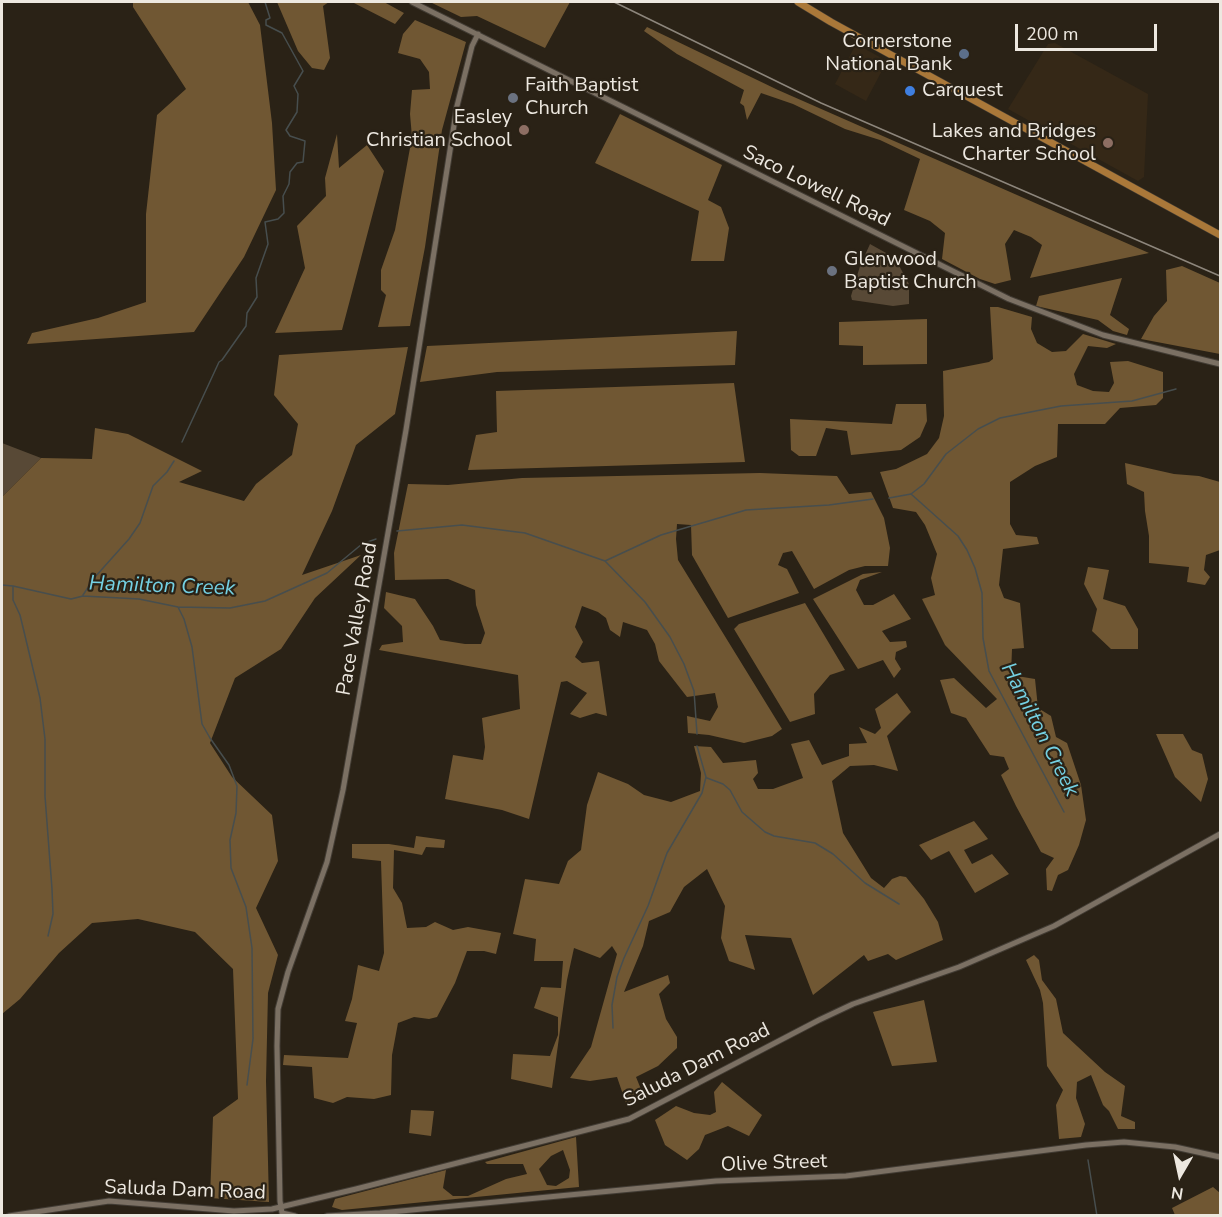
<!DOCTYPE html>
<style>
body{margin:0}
#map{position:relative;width:1222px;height:1217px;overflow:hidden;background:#2a2216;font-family:"Nunito Sans",sans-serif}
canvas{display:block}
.frame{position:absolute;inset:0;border:3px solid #ede8e0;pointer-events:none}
.north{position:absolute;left:1150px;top:1145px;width:60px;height:60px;-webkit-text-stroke:4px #2a2216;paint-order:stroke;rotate:189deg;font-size:16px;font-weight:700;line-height:24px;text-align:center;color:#ede8e0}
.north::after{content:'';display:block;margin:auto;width:21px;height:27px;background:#ede8e0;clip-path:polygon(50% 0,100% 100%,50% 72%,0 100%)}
.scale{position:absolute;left:1015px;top:24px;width:142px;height:27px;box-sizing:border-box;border:3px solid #ede8e0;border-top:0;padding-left:8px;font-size:18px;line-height:21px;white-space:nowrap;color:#ede8e0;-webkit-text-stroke:4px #2a2216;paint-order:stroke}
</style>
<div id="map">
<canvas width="1222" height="1217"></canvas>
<div class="frame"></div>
<div class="north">N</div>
<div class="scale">200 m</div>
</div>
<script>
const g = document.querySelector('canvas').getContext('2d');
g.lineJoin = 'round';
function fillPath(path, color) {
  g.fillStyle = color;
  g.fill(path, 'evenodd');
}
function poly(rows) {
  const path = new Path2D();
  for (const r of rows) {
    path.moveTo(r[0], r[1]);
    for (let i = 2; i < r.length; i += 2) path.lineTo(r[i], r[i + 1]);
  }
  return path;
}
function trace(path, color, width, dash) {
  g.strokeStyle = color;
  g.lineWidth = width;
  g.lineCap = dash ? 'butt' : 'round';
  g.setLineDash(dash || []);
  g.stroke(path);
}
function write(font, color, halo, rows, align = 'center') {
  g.font = font + ' "Nunito Sans",sans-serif';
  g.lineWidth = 4.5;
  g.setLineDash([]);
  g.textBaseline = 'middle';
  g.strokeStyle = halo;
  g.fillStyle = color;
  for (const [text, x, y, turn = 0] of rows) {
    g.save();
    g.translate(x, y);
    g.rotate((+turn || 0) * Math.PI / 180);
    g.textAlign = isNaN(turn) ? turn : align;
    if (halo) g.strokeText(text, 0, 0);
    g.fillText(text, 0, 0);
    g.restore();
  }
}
const built = poly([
 [1055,43,1148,94,1144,177,1138,181,1008,109,1048,44],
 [856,44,887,61,866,101,835,84]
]);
const green = poly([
 [870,244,895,258,909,284,909,304,893,306,852,300,851,296,860,266],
 [2,443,41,458,2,497]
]);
const forest = poly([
 [133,2,248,2,260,25,272,123,276,190,244,257,194,332,27,344,32,333,98,318,146,302,146,214,157,115,186,89,133,7],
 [277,2,329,2,323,6,330,58,324,70,312,68,298,51],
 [352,2,384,2,404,13,395,24],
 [430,2,570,2,545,48,477,16,461,17],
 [415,20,466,42,442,130,425,247,410,326,378,327,386,295,381,290,381,270,395,230,412,137,410,114,412,90,430,89,429,72,420,59,398,53,403,34],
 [647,27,778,90,1149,253,1030,278,1042,245,1031,237,1014,230,1005,244,1011,280,995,284,980,279,942,259,945,233,930,221,904,210,920,159,880,140,845,129,793,104,761,93,747,120,744,106,740,103,744,90,677,54,644,31],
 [620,114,722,165,708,200,721,207,729,228,724,261,691,261,699,211,595,163],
 [337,134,339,168,367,145,384,171,342,330,275,333,305,268,297,226,326,196,325,178],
 [1182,266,1220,283,1220,354,1141,339,1154,316,1167,301,1166,270],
 [1122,278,1110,315,1129,329,1127,335,1113,331,1098,320,1036,306,1039,296],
 [990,307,998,307,1032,317,1031,329,1037,343,1052,352,1066,351,1083,334,1116,344,1107,348,1088,346,1074,374,1077,385,1093,391,1109,392,1114,383,1110,362,1128,361,1163,372,1163,398,1156,405,1120,408,1105,424,1058,424,1057,457,1035,466,1010,482,1010,524,1016,535,1037,537,1039,544,1003,549,999,585,1004,598,1020,603,1024,648,1012,649,1011,675,1035,679,1038,708,1051,716,1056,737,1067,743,1081,785,1086,820,1079,845,1068,870,1058,875,1052,891,1047,890,1046,869,1054,858,1041,852,1016,806,1001,775,1009,769,1004,757,990,755,966,718,951,713,940,680,954,678,986,708,997,699,945,645,922,599,935,595,931,578,937,554,925,525,916,512,893,508,880,472,896,469,927,454,939,438,944,416,943,371,989,362,993,359],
 [927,319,927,364,863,365,863,346,839,345,839,322],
 [737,331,735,365,497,372,420,382,427,346],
 [408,347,395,414,356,445,332,511,302,575,361,555,315,598,281,649,235,678,210,743,232,777,272,815,278,861,256,908,278,955,268,993,266,1081,269,1202,210,1198,213,1117,238,1099,233,969,195,932,138,919,92,923,59,953,20,999,2,1014,2,497,41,458,92,459,95,428,128,434,202,471,179,482,244,501,256,484,292,455,298,424,274,395,279,355],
 [734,383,745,462,468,470,476,435,497,432,496,391],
 [896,404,926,404,927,421,920,437,901,450,851,455,847,431,826,428,816,456,799,456,791,450,790,419,892,424],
 [1125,463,1174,474,1199,476,1220,482,1220,550,1206,555,1204,570,1210,577,1205,585,1187,582,1189,567,1149,563,1149,536,1145,511,1144,492,1127,484],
 [760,473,837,476,849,494,871,492,884,518,890,548,888,566,865,566,849,570,814,589,792,551,783,553,778,565,787,569,799,593,728,618,692,555,691,525,677,524,676,539,678,560,782,729,772,736,744,743,709,735,688,733,687,716,710,721,718,707,715,693,687,697,659,661,655,644,647,630,623,622,620,637,610,630,606,618,598,612,582,606,575,627,583,642,575,657,582,663,599,661,607,716,596,713,580,718,570,714,587,693,567,681,561,682,529,819,502,810,445,799,453,755,483,760,485,747,482,718,520,709,518,675,379,650,382,645,403,642,402,626,384,608,386,592,415,599,433,626,440,640,465,644,481,644,485,633,476,605,475,590,448,579,395,580,394,553,408,484,448,485,522,478],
 [1088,567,1109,570,1103,599,1125,606,1138,629,1138,649,1111,649,1092,631,1097,609,1084,584],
 [882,572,860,580,856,590,864,605,873,605,894,594,911,619,882,631,890,642,906,641,907,647,896,652,895,659,901,669,894,678,883,660,858,669,813,599,863,574],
 [805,603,845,670,830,675,814,694,815,714,790,722,734,629,739,624],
 [897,693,911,712,887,736,898,771,874,765,850,766,832,781,843,833,871,878,884,888,892,879,900,876,906,877,924,899,938,922,943,940,896,960,888,954,868,961,864,955,813,995,791,938,745,935,755,970,729,961,721,938,725,906,707,869,684,887,670,912,649,921,643,946,624,992,668,975,670,983,659,994,666,1019,677,1037,677,1048,658,1066,636,1077,645,1099,627,1106,617,1077,590,1081,570,1078,591,1047,617,954,612,946,600,958,574,948,567,980,552,1088,511,1079,513,1054,550,1056,558,1035,558,1017,534,1008,541,987,561,988,563,961,534,961,536,939,513,934,525,879,559,884,568,861,581,850,587,805,598,772,628,784,644,795,671,802,700,791,701,773,694,746,711,747,723,763,756,760,758,773,753,779,758,789,773,789,803,778,791,744,809,740,822,765,849,756,849,744,867,743,859,727,875,734,881,728,875,709],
 [1156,734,1183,734,1192,750,1202,754,1208,779,1201,802,1175,777],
 [974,821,988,839,964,850,972,864,992,854,1009,874,975,893,949,851,931,860,919,845],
 [416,836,445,840,444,848,426,847,422,855,394,850,393,888,402,903,407,928,426,927,435,922,453,930,468,927,501,933,496,954,484,951,467,951,455,983,437,1017,429,1019,414,1017,398,1023,392,1055,391,1095,374,1099,347,1097,333,1103,314,1098,312,1067,283,1065,284,1055,348,1058,357,1023,345,1021,352,999,358,965,379,971,384,953,381,861,352,858,352,844,389,844,414,848],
 [1034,955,1039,960,1042,980,1056,999,1063,1033,1105,1072,1125,1086,1121,1116,1135,1122,1135,1129,1118,1129,1109,1111,1103,1105,1091,1075,1077,1082,1076,1098,1085,1124,1081,1137,1059,1139,1056,1105,1063,1090,1047,1066,1043,1003,1040,990,1026,960],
 [924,1000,937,1062,892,1066,873,1012],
 [722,1082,762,1115,749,1136,728,1126,705,1135,699,1149,687,1160,665,1145,655,1120,676,1106,694,1113,710,1115,716,1112,714,1092],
 [411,1110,434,1111,431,1136,409,1133],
 [576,1137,579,1187,342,1210,332,1207,335,1199,446,1170,443,1188,453,1196,468,1196,506,1179,527,1174,523,1164,487,1164,485,1162],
 [563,1150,570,1170,569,1178,556,1186,547,1185,539,1169,551,1156],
 [1213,1187,1220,1193,1220,1215,1175,1215,1172,1208]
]);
const stream = poly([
 [182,442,219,362,222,360,246,326,247,313,257,297,256,278,268,244,265,222,278,219,284,213,283,196,289,184,290,172,297,163,303,162,305,141,290,136,286,130,297,112,298,94,294,86,303,71,282,33,266,25,266,20,270,18,265,2],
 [911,494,958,536,967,550,975,568,982,593,983,638,989,671,1064,812],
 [889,498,911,494,924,484,946,454,978,429,1000,418,1061,406,1132,401,1176,389],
 [397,531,462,525,525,533,605,561,645,602,670,637,684,664,694,691,697,734],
 [605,561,661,535,746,510,829,505,873,499],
 [2,585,13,586,71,599,83,596,139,599,178,607,230,608,265,601,327,573,362,544,376,539],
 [13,587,13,600,20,615,40,698,45,739,45,796,52,889,53,914,48,936],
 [83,595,95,577,129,539,140,523,153,486,167,472,174,461],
 [178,607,184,619,192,647,202,724,210,738,229,765,237,786,236,813,230,840,231,868,246,907,252,948,253,1039,247,1085],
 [707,778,723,784,730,790,742,812,765,832,774,836,815,843,833,854,865,883,899,904],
 [613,1028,612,1005,617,977,624,958,648,906,667,853,702,793,706,777,697,746],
 [1088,1160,1097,1216]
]);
const minor = poly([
 [412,2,1009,299,1103,335,1220,364],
 [9,1216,109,1201,234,1211,272,1209,356,1189,629,1119,819,1020,853,1004,959,967,1054,926,1220,834],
 [295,1216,282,1213,280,1201,277,1046,278,1009,288,972,327,862,343,790,406,430,457,106,472,46,478,34],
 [327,1216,380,1213,716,1181,846,1176,1086,1145,1124,1142,1175,1147,1220,1157]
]);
const major = poly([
 [798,2,831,22,1220,235]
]);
const rail = poly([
 [614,2,821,103,1220,276]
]);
const markers = [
 [964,54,6,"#5c6f8a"],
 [910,91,6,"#3f7fe0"],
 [513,98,6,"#6b7280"],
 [524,130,6,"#8d6e63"],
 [1108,143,6,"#8d6e63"],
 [832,271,6,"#6b7280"]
];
const poiNames = [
 ["Cornerstone",952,42],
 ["National Bank",952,65],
 ["Faith Baptist",525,86,"left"],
 ["Church",525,109,"left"],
 ["Carquest",922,91,"left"],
 ["Easley",512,118],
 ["Christian School",512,141],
 ["Lakes and Bridges",1096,132],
 ["Charter School",1096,155],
 ["Glenwood",844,260,"left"],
 ["Baptist Church",844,283,"left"]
];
const streetNames = [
 ["Saco Lowell Road",816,187,26],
 ["Pace Valley Road",358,619,-80],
 ["Saluda Dam Road",697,1066,-27],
 ["Olive Street",774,1164,-2],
 ["Saluda Dam Road",185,1191,2]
];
const waterNames = [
 ["Hamilton Creek",162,587,2],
 ["Hamilton Creek",1039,730,63]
];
fillPath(built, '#352817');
fillPath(green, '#584936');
fillPath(forest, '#705733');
trace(stream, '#474e4e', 1.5);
trace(minor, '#423c34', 7);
trace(major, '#423c34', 8);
trace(minor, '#7b7063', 5);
trace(major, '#aa7839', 7);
trace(rail, '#8d867c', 1.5);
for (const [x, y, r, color] of markers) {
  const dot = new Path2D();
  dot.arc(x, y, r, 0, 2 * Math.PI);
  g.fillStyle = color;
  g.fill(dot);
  trace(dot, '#2a2216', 2);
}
write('20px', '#ede8e0', '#2a2216', poiNames, 'right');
write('20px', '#ede8e0', '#2a2216', streetNames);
write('italic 21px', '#74d0e2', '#2a2216', waterNames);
</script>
